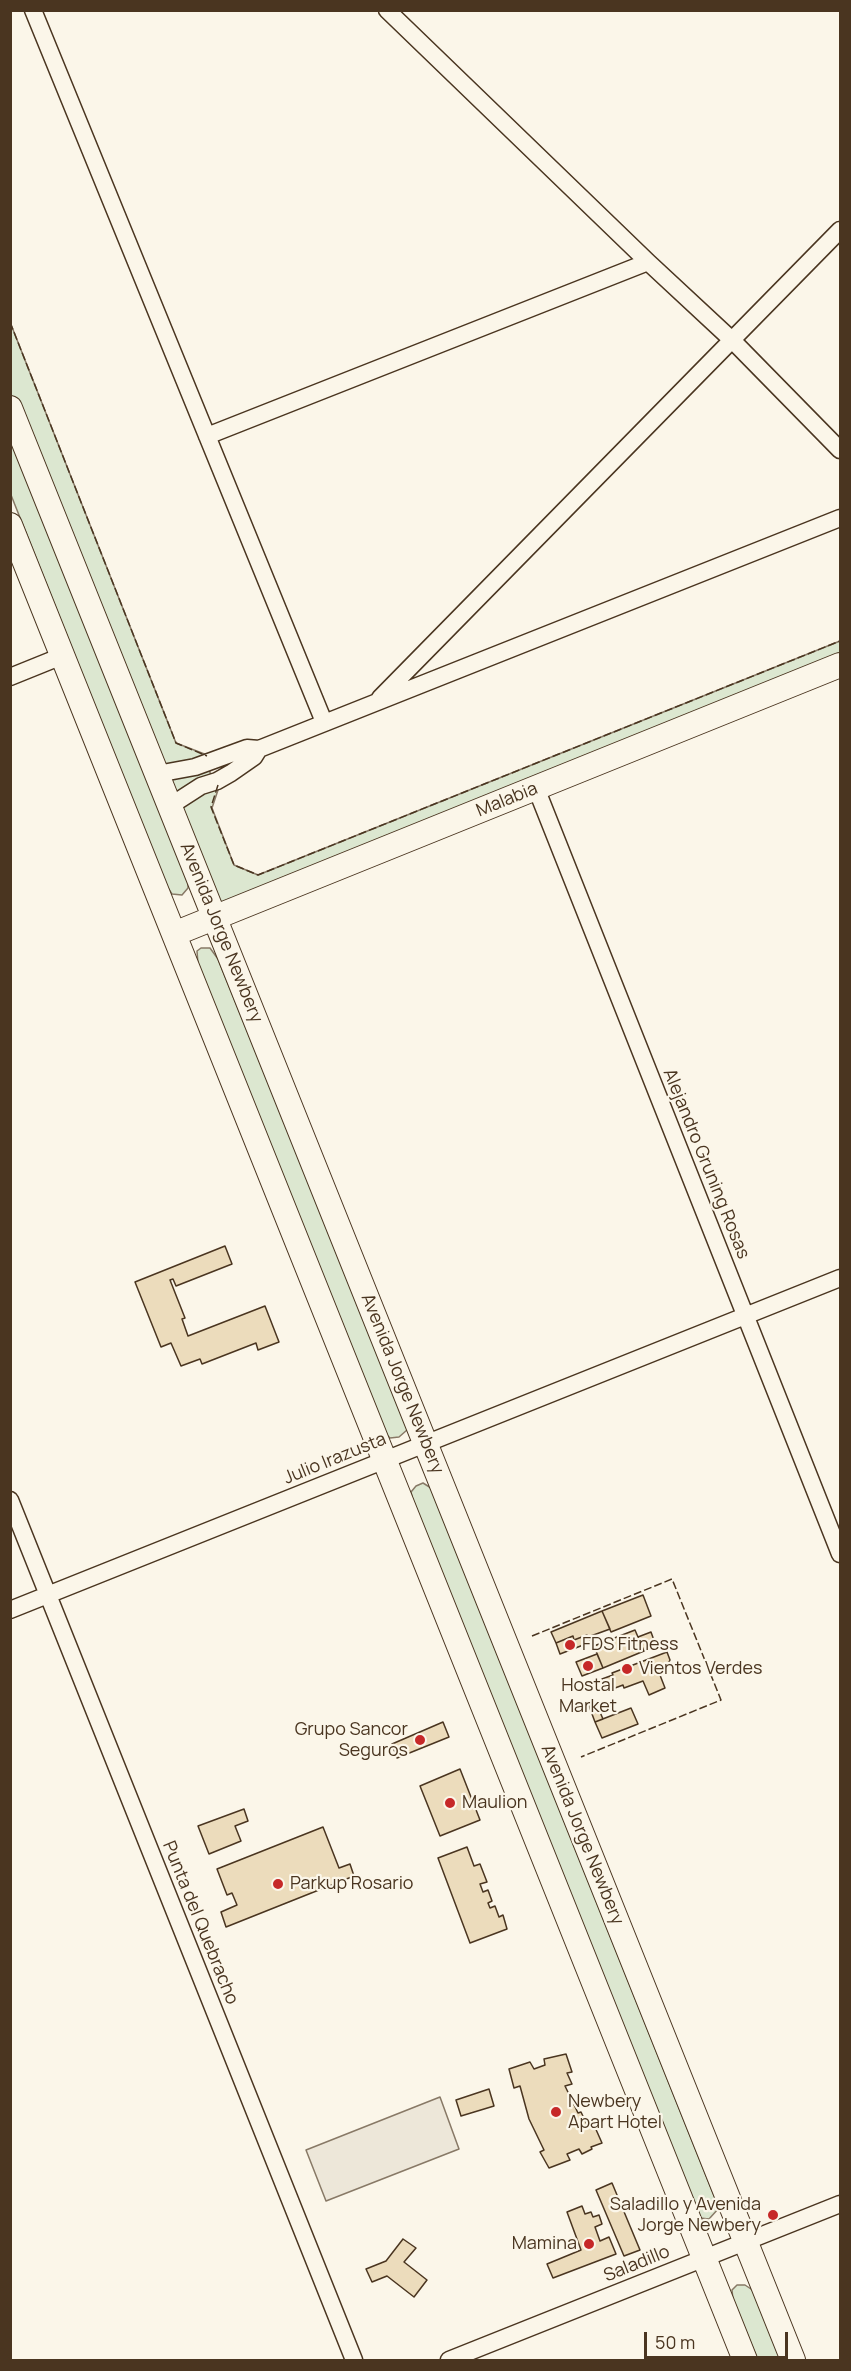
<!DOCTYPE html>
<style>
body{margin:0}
#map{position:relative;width:851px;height:2371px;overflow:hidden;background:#fbf6e9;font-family:Manrope,sans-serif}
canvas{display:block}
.frame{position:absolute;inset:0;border:12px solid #4a3520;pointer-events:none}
.scale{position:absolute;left:644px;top:2332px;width:144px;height:27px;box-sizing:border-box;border:3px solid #4a3520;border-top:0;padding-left:8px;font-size:18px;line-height:21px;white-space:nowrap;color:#4a3520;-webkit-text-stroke:4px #fbf6e9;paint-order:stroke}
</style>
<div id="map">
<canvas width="851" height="2371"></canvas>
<div class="frame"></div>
<div class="scale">50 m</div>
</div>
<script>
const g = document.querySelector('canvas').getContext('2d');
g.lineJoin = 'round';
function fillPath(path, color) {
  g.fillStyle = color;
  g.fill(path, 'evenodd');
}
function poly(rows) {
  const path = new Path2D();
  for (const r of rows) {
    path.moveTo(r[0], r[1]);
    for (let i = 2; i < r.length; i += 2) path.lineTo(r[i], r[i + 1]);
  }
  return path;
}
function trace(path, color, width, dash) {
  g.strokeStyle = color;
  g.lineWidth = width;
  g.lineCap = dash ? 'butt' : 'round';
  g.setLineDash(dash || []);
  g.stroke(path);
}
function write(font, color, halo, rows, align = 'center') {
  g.font = font + ' Manrope,sans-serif';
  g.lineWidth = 4.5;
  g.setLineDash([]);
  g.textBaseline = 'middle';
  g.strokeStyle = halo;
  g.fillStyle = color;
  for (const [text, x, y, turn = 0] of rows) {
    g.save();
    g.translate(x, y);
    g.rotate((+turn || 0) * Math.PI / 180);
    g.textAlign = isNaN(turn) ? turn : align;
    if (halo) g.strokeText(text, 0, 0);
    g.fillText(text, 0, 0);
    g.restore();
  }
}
const green = poly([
 [10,322,176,743,207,755,211,778,219,787,212,808,234,865,258,875,840,641,840,665,214,918,11,408,10,322],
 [10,438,188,880,188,888,182,895,172,894,166,885,11,495,10,438],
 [201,948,210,948,218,959,407,1424,407,1430,399,1437,390,1438,385,1433,198,964,197,951,201,948],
 [423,1483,431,1488,719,2208,709,2219,700,2218,413,1501,411,1492,416,1486,423,1483],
 [737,2285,745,2285,754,2291,781,2360,758,2360,733,2300,732,2290,737,2285]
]);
const parking = poly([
 [440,2097,459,2149,326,2201,306,2150,440,2097]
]);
const building = poly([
 [225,1246,232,1264,176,1286,173,1279,170,1280,185,1318,182,1319,188,1336,265,1306,279,1342,258,1350,256,1343,202,1364,200,1359,181,1366,171,1343,161,1347,135,1282,225,1246],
 [643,1595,651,1616,611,1632,602,1611,643,1595],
 [602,1611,610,1629,588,1637,587,1635,574,1640,573,1636,556,1643,551,1632,602,1611],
 [635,1630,644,1651,603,1668,594,1646,635,1630],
 [651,1632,656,1646,644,1651,638,1637,651,1632],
 [587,1635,591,1642,560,1654,556,1643,573,1636,574,1640,587,1635],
 [667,1652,670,1660,667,1666,658,1670,665,1688,649,1695,643,1681,624,1688,623,1685,607,1691,602,1679,613,1675,612,1673,667,1652],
 [597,1654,603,1668,582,1676,576,1662,597,1654],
 [596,1703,603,1719,595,1722,589,1706,596,1703],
 [631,1708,638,1724,602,1738,595,1722,631,1708],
 [443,1722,449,1737,397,1758,392,1744,443,1722],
 [460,1769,480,1820,440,1836,420,1786,460,1769],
 [244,1809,248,1821,235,1826,241,1841,209,1854,198,1826,244,1809],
 [323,1827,339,1868,350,1864,354,1876,226,1927,221,1912,237,1905,232,1893,227,1895,217,1869,323,1827],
 [467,1847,474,1866,480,1864,487,1882,480,1884,483,1892,488,1890,492,1901,488,1903,490,1908,495,1906,499,1917,503,1915,507,1929,470,1943,438,1858,467,1847],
 [566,2054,572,2072,567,2073,572,2084,565,2086,578,2113,581,2112,588,2127,594,2125,602,2143,591,2147,592,2149,582,2154,579,2149,567,2154,570,2160,549,2168,540,2152,544,2150,529,2119,520,2086,514,2088,509,2069,530,2062,534,2069,545,2065,544,2059,566,2054],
 [489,2089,494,2106,461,2116,456,2100,489,2089],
 [612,2183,640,2250,624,2256,596,2190,612,2183],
 [582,2206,585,2214,591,2212,593,2217,599,2215,602,2224,595,2227,600,2241,609,2237,616,2254,553,2278,547,2264,581,2250,567,2212,582,2206],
 [403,2239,416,2248,404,2262,427,2280,414,2297,387,2276,372,2282,366,2269,386,2261,403,2239]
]);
const street = poly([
 [33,10,324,722],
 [387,10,648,262,733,341,840,450],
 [207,436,648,262],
 [10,677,62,656],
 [380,698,840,230],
 [157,774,195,767,247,748,259,749,840,518],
 [536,788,840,1554],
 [170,806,201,786,217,781,231,773,254,757,259,749],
 [10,1500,354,2360],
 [10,1610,840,1278],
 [449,2360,840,2204]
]);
const secondary = poly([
 [10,408,793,2360],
 [10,525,745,2360],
 [174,934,840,665]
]);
const fence = poly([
 [10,322,176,743,207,756],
 [218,785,211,807,234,865,258,875,840,641],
 [532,1636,672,1579,721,1700,581,1757]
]);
const markers = [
 [570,1645,6,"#c62828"],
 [588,1666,6,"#c62828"],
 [627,1669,6,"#c62828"],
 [420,1740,6,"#c62828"],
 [450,1803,6,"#c62828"],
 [278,1884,6,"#c62828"],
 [556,2112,6,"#c62828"],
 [773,2215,6,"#c62828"],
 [589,2244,6,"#c62828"]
];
const streetNames = [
 ["Malabia",507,800,-22],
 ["Avenida Jorge Newbery",221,933,68],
 ["Alejandro Gruning Rosas",706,1164,68],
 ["Avenida Jorge Newbery",402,1384,68],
 ["Julio Irazusta",335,1459,-22],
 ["Avenida Jorge Newbery",582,1835,68],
 ["Punta del Quebracho",200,1923,68],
 ["Saladillo",637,2264,-22]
];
const poiNames = [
 ["FDS Fitness",582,1645],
 ["Vientos Verdes",639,1669],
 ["Hostal",588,1686,"center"],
 ["Market",588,1707,"center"],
 ["Grupo Sancor",408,1730,"right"],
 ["Seguros",408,1751,"right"],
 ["Maulion",462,1803],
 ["Parkup Rosario",290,1884],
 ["Newbery",568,2102],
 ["Apart Hotel",568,2123],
 ["Saladillo y Avenida",761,2205,"right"],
 ["Jorge Newbery",761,2226,"right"],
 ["Mamina",577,2244,"right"]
];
fillPath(green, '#dce7d0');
trace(green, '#887966', 1.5);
fillPath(parking, '#ede7d9');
trace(parking, '#887966', 1.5);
fillPath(building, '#ecdcbc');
trace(building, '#4a3520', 1.5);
trace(street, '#4a3520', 19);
trace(secondary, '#4a3520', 26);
trace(street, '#fbf6e9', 16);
trace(secondary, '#fbf6e9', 24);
trace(fence, '#4a3520', 1.5, [8, 3]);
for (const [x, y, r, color] of markers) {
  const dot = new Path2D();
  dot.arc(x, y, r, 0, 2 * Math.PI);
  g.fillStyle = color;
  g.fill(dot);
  trace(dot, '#fbf6e9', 2);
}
write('18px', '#4a3520', '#fbf6e9', streetNames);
write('18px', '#4a3520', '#fbf6e9', poiNames, 'left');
</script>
